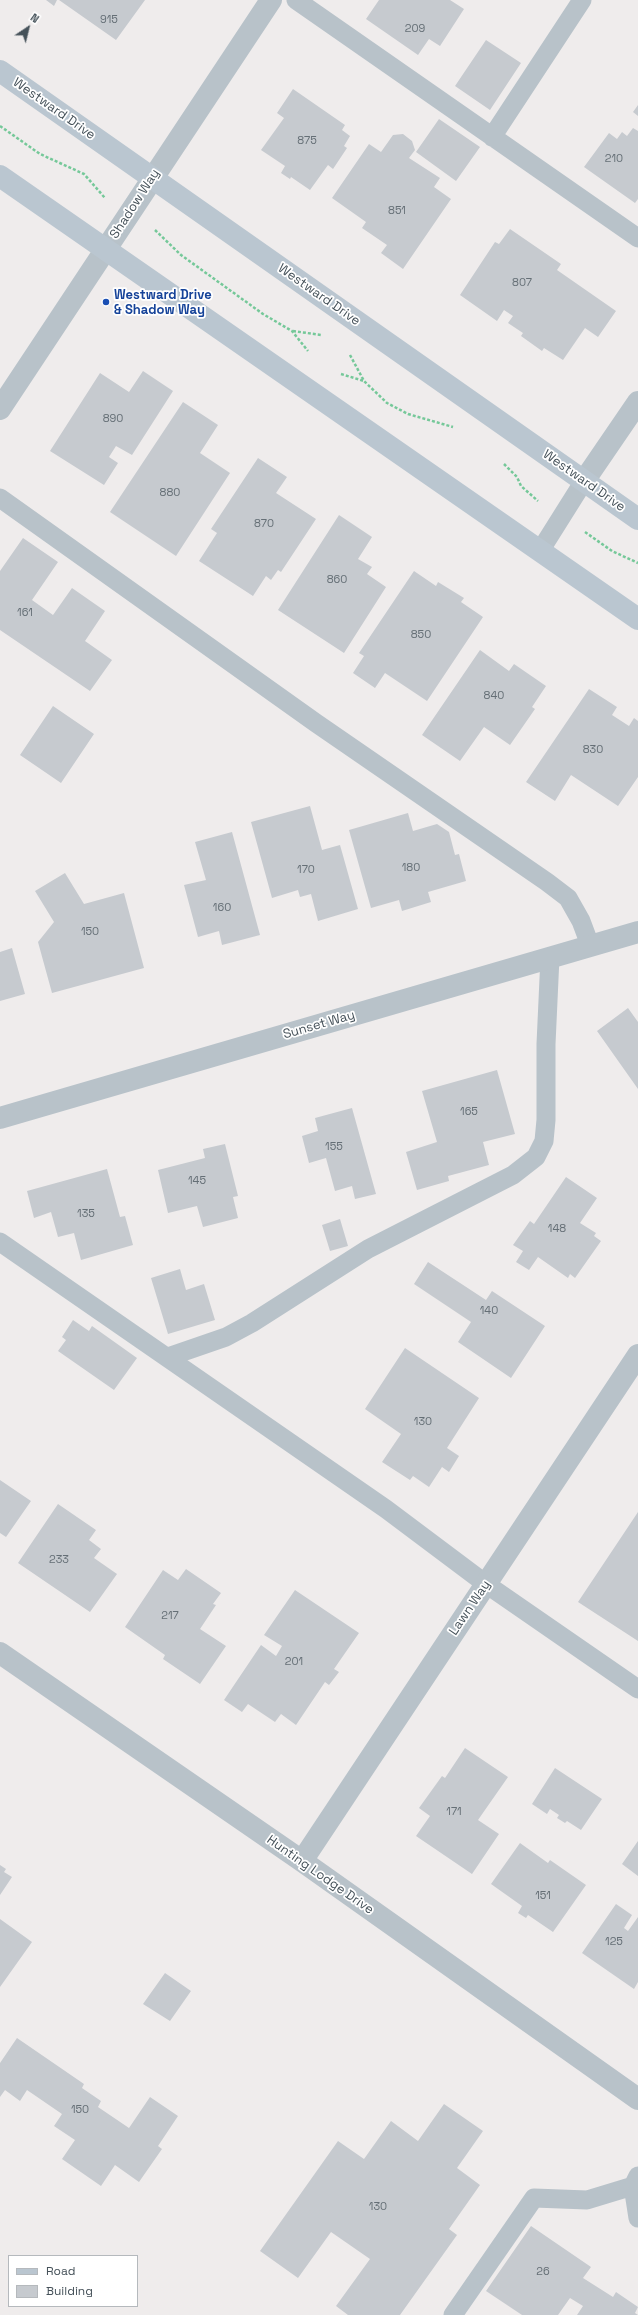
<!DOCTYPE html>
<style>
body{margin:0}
#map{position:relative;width:638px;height:2315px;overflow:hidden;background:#efecec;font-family:"Space Grotesk",sans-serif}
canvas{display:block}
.legend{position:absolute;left:8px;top:2255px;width:130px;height:52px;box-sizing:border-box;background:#fff;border:1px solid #b5b9bd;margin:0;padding:5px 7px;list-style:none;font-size:12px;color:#455159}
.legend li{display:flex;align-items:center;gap:8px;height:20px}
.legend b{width:20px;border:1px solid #b5b9bd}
.north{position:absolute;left:8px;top:8px;width:40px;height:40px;-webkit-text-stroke:3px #fff;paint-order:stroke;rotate:35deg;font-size:11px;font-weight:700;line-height:16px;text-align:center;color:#455159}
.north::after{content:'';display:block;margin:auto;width:14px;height:18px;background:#455159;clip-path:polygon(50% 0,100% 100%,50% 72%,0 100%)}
</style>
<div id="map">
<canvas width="638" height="2315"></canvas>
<ul class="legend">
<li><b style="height:5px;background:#bac6d0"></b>Road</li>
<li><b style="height:11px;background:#c6cacf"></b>Building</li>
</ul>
<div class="north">N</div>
</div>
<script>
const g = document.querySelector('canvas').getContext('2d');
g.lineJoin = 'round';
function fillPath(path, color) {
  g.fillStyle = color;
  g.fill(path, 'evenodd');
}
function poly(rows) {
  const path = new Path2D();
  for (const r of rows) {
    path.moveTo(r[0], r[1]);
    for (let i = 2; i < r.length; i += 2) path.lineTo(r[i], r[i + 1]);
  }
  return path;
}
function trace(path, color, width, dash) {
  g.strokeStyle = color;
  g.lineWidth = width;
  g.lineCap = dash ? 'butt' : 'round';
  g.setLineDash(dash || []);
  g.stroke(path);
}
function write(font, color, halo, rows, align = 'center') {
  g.font = font + ' "Space Grotesk",sans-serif';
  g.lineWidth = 3.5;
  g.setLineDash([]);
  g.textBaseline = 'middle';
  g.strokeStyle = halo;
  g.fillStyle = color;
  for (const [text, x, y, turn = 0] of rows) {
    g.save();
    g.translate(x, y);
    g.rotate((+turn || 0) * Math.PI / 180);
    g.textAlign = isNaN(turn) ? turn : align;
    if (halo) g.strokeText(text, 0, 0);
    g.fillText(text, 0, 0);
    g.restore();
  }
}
const building = poly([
 [46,0,57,0,54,6],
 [59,0,145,0,116,40],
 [379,0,450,0,464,9,440,46,429,39,418,55,366,19],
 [486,40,521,63,490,110,455,86],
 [293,89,345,125,342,130,350,136,344,146,347,148,333,169,328,165,310,190,291,177,290,179,281,173,285,166,261,150,284,118,277,113],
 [638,105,638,116,633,112],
 [439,119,480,147,456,181,416,152],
 [633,128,638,131,638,199,635,203,584,167,609,133,617,139,622,132,627,136],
 [403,134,412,141,415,150,409,158,440,178,434,187,451,199,403,269,381,253,387,245,362,228,366,222,332,198,369,144,381,152,393,135],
 [510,229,561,264,557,270,616,311,598,337,585,328,563,360,544,348,542,351,521,336,523,333,508,323,513,316,504,310,497,321,460,295,495,242,499,244],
 [143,371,173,391,132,455,116,446,109,457,118,463,104,485,50,451,100,373,129,392],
 [183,402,218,425,200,453,230,473,176,556,110,512],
 [258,458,287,477,276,493,316,519,281,572,278,570,271,580,266,576,253,596,199,561,217,533,211,529],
 [339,515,372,537,358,559,372,567,367,574,386,587,344,653,278,610],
 [23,538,58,562,32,600,53,615,72,588,105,611,85,641,112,660,90,691,0,630,0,571],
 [414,571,436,586,438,582,464,598,461,602,483,617,427,701,385,673,375,688,353,673,364,656,359,653],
 [480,650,509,671,514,664,546,686,532,707,535,709,510,745,484,727,460,761,422,735],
 [589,689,617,707,612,715,629,726,634,718,638,721,638,777,618,806,571,775,555,801,526,782],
 [53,706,94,734,61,783,20,755],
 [310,806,322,850,340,845,358,909,318,921,311,894,300,897,298,890,272,898,251,822],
 [408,813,413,831,437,824,449,832,455,855,459,854,466,881,428,892,431,902,402,911,399,900,371,908,349,830],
 [232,832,260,935,222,945,219,931,198,937,184,885,206,880,195,842],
 [65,873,84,904,124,893,144,968,52,993,38,942,54,922,35,891],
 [12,948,25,994,0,1001,0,952],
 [628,1008,638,1022,638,1089,597,1031],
 [497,1070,515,1134,483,1142,489,1165,448,1176,449,1181,417,1190,406,1152,437,1142,422,1091],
 [352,1108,376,1194,355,1199,352,1186,335,1191,326,1158,309,1163,302,1136,318,1131,315,1118],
 [225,1144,238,1196,233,1197,238,1218,203,1227,197,1206,168,1213,158,1170,205,1158,203,1149],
 [107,1169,120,1217,125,1216,133,1245,81,1260,74,1233,58,1237,51,1212,34,1218,27,1191],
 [566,1177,597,1198,580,1223,596,1233,594,1236,601,1241,575,1278,570,1274,568,1278,538,1257,529,1270,516,1262,523,1251,513,1245,530,1221,534,1224],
 [340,1219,348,1246,330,1251,322,1225],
 [428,1262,486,1300,492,1291,545,1326,511,1378,458,1342,471,1322,414,1284],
 [180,1269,186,1290,204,1284,215,1320,168,1334,151,1278],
 [73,1320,89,1331,92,1326,137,1358,114,1390,58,1351,66,1340,62,1337],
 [405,1348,479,1398,447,1448,459,1456,449,1472,442,1467,429,1487,413,1476,410,1480,382,1462,401,1434,365,1409],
 [0,1480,31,1501,6,1537,0,1533],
 [58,1504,96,1530,89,1540,101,1549,94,1558,117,1574,90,1612,18,1563],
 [638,1512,638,1641,578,1602],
 [186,1569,221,1593,213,1604,216,1605,200,1629,226,1646,200,1684,163,1659,165,1655,125,1627,163,1570,178,1580],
 [295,1590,359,1633,334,1669,339,1672,329,1685,325,1682,296,1725,281,1714,275,1722,248,1704,242,1712,224,1700,261,1645,276,1656,282,1646,264,1635],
 [465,1748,508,1777,478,1820,499,1834,472,1874,416,1836,430,1816,419,1808,442,1776,445,1778],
 [555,1768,602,1799,581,1830,567,1821,565,1823,557,1818,559,1815,550,1809,547,1814,532,1804],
 [638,1841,638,1876,622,1864],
 [520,1843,548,1863,550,1860,586,1885,553,1932,528,1915,526,1918,518,1913,522,1906,491,1884],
 [0,1865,6,1869,4,1872,12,1877,0,1895],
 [616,1904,632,1915,624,1928,628,1931,638,1917,638,1982,634,1989,582,1953],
 [0,1919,32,1942,0,1987],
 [165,1973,191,1991,170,2021,143,2004],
 [17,2038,84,2084,82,2088,101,2101,98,2107,129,2128,150,2097,178,2116,158,2146,162,2149,139,2182,115,2165,101,2186,62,2159,75,2140,54,2126,62,2114,27,2090,20,2101,5,2090,0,2097,0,2063],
 [444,2104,483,2131,457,2168,480,2185,449,2229,457,2235,400,2315,348,2315,336,2306,370,2259,331,2232,298,2278,260,2251,338,2141,364,2159,391,2121,418,2141],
 [531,2226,591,2267,583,2278,613,2297,616,2292,638,2307,635,2313,638,2315,577,2315,583,2306,570,2298,558,2315,522,2315,486,2291]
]);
const path = poly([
 [0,126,40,154,84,174,105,198],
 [155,230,181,255,263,314,292,331,308,351],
 [293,331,321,335],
 [350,355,364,381,387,403,408,414,453,427],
 [341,374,364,381],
 [504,464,517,477,521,486,538,501],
 [585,532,612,551,638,563]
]);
const lane = poly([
 [296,0,638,238],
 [492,137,582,0],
 [0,498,316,723,547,882,568,898,581,921,590,945],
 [540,551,584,481],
 [0,1242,386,1509,486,1584,638,1689],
 [168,1357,226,1337,252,1323,368,1249,513,1175,536,1157,544,1141,546,1120,546,1044,550,957],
 [633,2186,638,2218],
 [453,2315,534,2198,587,2200,633,2186,638,2176]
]);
const street = poly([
 [0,409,271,0],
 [584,481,638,402],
 [0,1118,638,932],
 [0,1653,302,1861,638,2099],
 [302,1861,638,1355]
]);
const secondary = poly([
 [0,71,638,519],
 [0,176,638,619]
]);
const markers = [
 [106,302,4,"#1a4fb4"]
];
const numberNames = [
 ["915",109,20],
 ["209",415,29],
 ["875",307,141],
 ["210",614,159],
 ["851",397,211],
 ["807",522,283],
 ["890",113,419],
 ["880",170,493],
 ["870",264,524],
 ["860",337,580],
 ["161",25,613],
 ["850",421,635],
 ["840",494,696],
 ["830",593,750],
 ["180",411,868],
 ["170",306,870],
 ["160",222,908],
 ["150",90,932],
 ["165",469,1112],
 ["155",334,1147],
 ["145",197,1181],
 ["135",86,1214],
 ["148",557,1229],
 ["140",489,1311],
 ["130",423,1422],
 ["233",59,1560],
 ["217",170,1616],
 ["201",294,1662],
 ["171",454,1812],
 ["151",543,1896],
 ["125",614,1942],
 ["150",80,2110],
 ["130",378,2207],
 ["26",543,2272]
];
const streetNames = [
 ["Westward Drive",54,109,35],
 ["Shadow Way",135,204,-57],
 ["Westward Drive",319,295,35],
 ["Westward Drive",584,481,35],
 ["Sunset Way",319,1025,-16],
 ["Lawn Way",470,1608,-56],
 ["Hunting Lodge Drive",320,1875,35]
];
const transitNames = [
 ["Westward Drive",114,295],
 ["& Shadow Way",114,310]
];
fillPath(building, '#c6cacf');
trace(path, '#75c899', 2.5, [3, 2]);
trace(lane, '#b8c2c9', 19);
trace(street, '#b8c2c9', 22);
trace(secondary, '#bac6d0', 22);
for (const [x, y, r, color] of markers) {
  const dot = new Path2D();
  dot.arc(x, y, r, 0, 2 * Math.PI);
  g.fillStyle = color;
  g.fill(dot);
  trace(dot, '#fff', 1.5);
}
write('11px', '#656f76', null, numberNames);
write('13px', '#455159', '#fff', streetNames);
write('bold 13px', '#164399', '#fff', transitNames, 'left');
</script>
